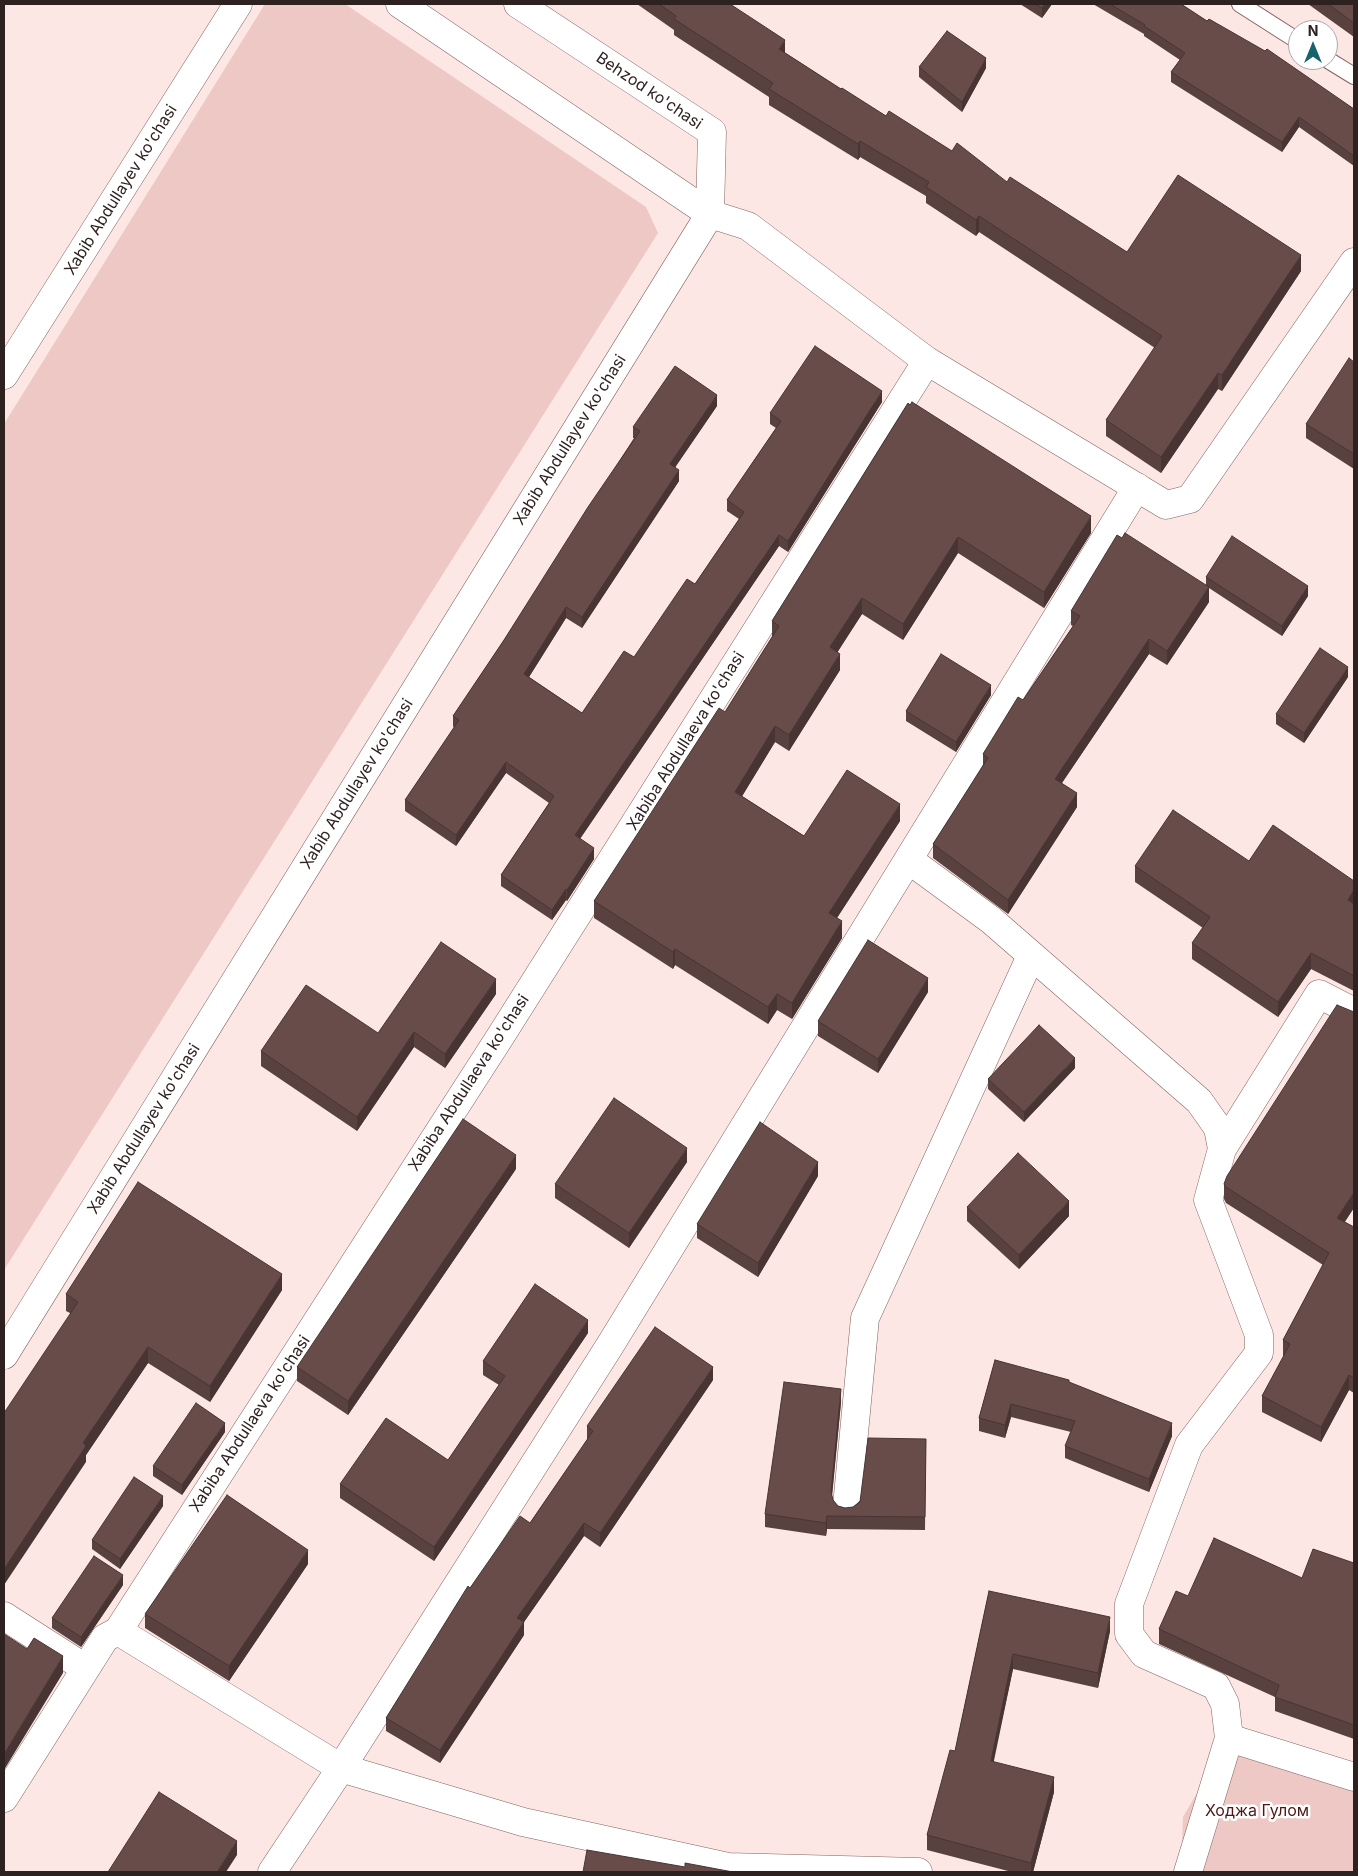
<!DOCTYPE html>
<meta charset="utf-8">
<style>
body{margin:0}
#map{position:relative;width:1358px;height:1876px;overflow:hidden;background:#fce7e5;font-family:Inter,sans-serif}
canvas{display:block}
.frame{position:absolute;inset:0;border:5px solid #2e2221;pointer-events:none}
.north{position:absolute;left:1288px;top:20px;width:50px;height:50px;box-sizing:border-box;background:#fff;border:1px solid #aba7a6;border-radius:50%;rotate:0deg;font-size:14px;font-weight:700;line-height:20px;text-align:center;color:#2e2221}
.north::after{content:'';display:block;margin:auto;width:18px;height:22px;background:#17646c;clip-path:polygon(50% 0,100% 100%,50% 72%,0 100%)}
</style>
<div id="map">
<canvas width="1358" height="1876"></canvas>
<div class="frame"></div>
<div class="north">N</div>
</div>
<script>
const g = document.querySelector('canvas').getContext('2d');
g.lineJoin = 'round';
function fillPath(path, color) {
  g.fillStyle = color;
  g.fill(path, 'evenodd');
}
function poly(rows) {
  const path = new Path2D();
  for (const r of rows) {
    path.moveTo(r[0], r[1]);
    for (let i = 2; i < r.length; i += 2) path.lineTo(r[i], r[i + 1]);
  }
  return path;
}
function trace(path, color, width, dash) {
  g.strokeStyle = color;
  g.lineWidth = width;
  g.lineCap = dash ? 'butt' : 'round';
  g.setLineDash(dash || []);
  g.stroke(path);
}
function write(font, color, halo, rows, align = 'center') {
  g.font = font + ' Inter,sans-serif';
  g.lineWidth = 5;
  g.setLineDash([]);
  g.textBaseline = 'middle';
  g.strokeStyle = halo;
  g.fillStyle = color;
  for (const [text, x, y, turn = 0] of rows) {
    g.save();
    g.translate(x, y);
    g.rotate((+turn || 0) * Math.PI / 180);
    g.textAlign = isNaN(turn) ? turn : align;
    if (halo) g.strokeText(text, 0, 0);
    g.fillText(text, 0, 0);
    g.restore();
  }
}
const green = poly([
 [265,4,345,4,646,207,658,233,4,1270,4,424],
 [1229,1738,1354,1779,1354,1872,1181,1872,1183,1817]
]);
const service = poly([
 [1240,4,1298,41],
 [1328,60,1354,76]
]);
const minor = poly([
 [4,375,238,4],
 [909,860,991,920,1199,1101,1218,1128,1222,1149,1208,1200,1259,1335,1259,1353,1189,1445,1129,1604,1129,1634,1144,1654,1216,1686,1225,1704,1229,1738,1188,1872],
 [1222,1149,1319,994,1354,1012],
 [4,1355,710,214],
 [847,1506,865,1318,1031,956],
 [4,1616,85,1668],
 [118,1631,341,1768,523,1822,728,1867,918,1872],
 [1229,1738,1354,1777],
 [4,1798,105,1638,118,1631,500,1037,927,361],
 [272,1872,341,1768,609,1347,1137,487]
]);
const tertiary = poly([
 [400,4,710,214,748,226,927,361,1166,505,1190,499,1354,262],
 [518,4,712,132,710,214]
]);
const wall = poly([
 [637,4,730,4,785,53,841,89,886,116,952,151,1007,182,1127,252,1301,271,1222,391,1218,389,1161,473,1106,436,1106,420,1155,348,979,232,976,236,926,203,926,196,860,157,858,160,769,105,769,97,674,35,674,30],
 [1020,4,1052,4,1042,18],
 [1093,4,1181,4,1207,21,1354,109,1354,166,1299,127,1282,152,1171,82,1171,72,1180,60,1144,36,1144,34],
 [1308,4,1354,4,1354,37],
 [919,67,986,68,962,112,919,77],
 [1354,362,1354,469,1306,438,1306,424],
 [882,402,788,552,779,546,580,839,594,859,567,901,566,900,552,920,501,886,501,875,549,803,506,773,456,846,405,811,405,800,454,728,453,726,453,716,504,640,634,438,633,438,633,427,717,406,675,467,679,481,582,628,566,618,529,677,582,713,634,657,695,584,739,519,727,511,727,500,776,428,770,424,770,413],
 [908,403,1091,533,1044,608,958,553,903,640,862,614,837,652,840,670,789,751,775,742,742,796,804,836,900,821,837,918,842,938,792,1019,777,1010,768,1024,675,965,673,969,594,918,594,901,725,712,772,637,772,621],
 [1206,577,1308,596,1282,636,1209,588,1209,602,1167,665,1149,654,1062,783,1077,807,1008,914,933,858,933,844,983,767,983,754,1023,700,1073,626,1071,625,1071,611,1206,585],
 [1348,677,1304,743,1276,724,1276,714],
 [991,695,956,752,906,721,906,711],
 [1249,861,1354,881,1354,995,1354,991,1311,969,1278,1017,1192,959,1192,943,1203,928,1135,882,1135,866],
 [928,992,878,1073,818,1036,818,1021],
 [496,994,445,1068,414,1047,357,1131,261,1066,261,1051,378,1033],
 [1075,1068,1024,1122,988,1089,988,1079],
 [687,1162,629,1248,555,1198,555,1184],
 [516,1169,348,1415,297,1381,297,1367],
 [818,1176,758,1277,697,1238,697,1224],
 [1224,1184,1345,1222,1354,1227,1354,1393,1349,1390,1321,1442,1262,1412,1262,1396,1284,1356,1283,1356,1283,1340,1323,1265,1226,1203,1224,1199],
 [967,1207,1069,1216,1019,1269,967,1221],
 [282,1290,210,1402,148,1363,86,1455,86,1462,70,1313,66,1311,66,1294],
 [588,1333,434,1561,340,1498,340,1484,448,1460,499,1385,483,1375,483,1361],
 [995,1360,1069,1382,1172,1436,1149,1492,1065,1458,1065,1446,1071,1432,1011,1417,1005,1438,979,1431,979,1418],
 [713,1380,600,1547,584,1536,524,1622,524,1635,440,1763,386,1731,386,1718,470,1588,530,1523,587,1440,587,1426],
 [841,1402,832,1496,833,1500,838,1506,845,1508,853,1507,926,1439,925,1530,827,1529,826,1536,765,1527,765,1514],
 [225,1432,182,1495,153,1476,153,1466],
 [163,1506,120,1569,92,1549,92,1540],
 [1354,1563,1354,1739,1275,1711,1275,1697,1159,1644,1159,1629,1188,1596,1302,1578],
 [308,1564,229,1681,145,1628,145,1614],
 [123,1585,81,1647,52,1628,52,1618],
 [989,1591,1110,1631,1098,1688,1013,1669,993,1761,1054,1792,1033,1872,1012,1872,927,1850,927,1835,955,1751]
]);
const shadedWall = poly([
 [1045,4,1052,4,1042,18,1042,8],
 [785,40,785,56,779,49],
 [986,58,986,68,962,112,962,102],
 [1299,117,1299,127,1282,152,1282,142],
 [860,141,860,157,858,160,858,144],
 [979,216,979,232,976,236,976,220],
 [1301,255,1301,271,1222,391,1222,375],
 [1218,373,1218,389,1161,473,1161,457],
 [882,391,882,402,788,552,788,541],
 [717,395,717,406,670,475,670,464],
 [679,470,679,481,582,628,582,617],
 [1091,516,1091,533,1044,608,1044,592],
 [779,535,779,546,575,846,575,835],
 [958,537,958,553,903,640,903,624],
 [1308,586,1308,596,1282,636,1282,626],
 [1209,587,1209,602,1167,665,1167,651],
 [862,598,862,614,830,664,830,647],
 [566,607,566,618,524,685,524,674],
 [1149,639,1149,654,1055,793,1055,779],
 [840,654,840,670,789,751,789,735],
 [1348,667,1348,677,1304,743,1304,733],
 [991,685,991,695,956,752,956,742],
 [775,726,775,742,735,808,735,792],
 [506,762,506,773,456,846,456,835],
 [1077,793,1077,807,1008,914,1008,900],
 [900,804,900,821,829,930,829,913],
 [594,848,594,859,567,901,567,890],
 [566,889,566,900,552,920,552,910],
 [1354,890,1354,906,1348,900],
 [842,921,842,938,792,1019,792,1003],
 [675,949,675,965,673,969,673,952],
 [1311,953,1311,969,1278,1017,1278,1002],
 [928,978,928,992,878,1073,878,1059],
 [496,979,496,994,445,1068,445,1054],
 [777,994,777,1010,768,1024,768,1007],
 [414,1032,414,1047,357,1131,357,1117],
 [1075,1058,1075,1068,1024,1122,1024,1112],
 [687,1148,687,1162,629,1248,629,1233],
 [516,1155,516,1169,348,1415,348,1401],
 [818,1162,818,1176,758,1277,758,1263],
 [1354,1192,1354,1208,1337,1234,1337,1218],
 [1069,1201,1069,1216,1019,1269,1019,1255],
 [282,1274,282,1290,210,1402,210,1386],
 [588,1320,588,1333,434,1561,434,1547],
 [148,1347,148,1363,86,1455,86,1462,4,1585,4,1569,83,1443],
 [713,1367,713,1380,600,1547,600,1533],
 [1349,1375,1349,1390,1321,1442,1321,1427],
 [841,1389,841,1402,831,1505,831,1492],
 [1011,1404,1011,1417,1005,1438,1005,1425],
 [225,1423,225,1432,182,1495,182,1485],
 [1172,1423,1172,1436,1149,1492,1149,1479],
 [163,1496,163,1506,120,1569,120,1559],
 [827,1516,827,1529,826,1536,826,1523],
 [584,1523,584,1536,524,1622,524,1635,440,1763,440,1750,517,1618],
 [308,1550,308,1564,229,1681,229,1666],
 [123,1575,123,1585,81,1647,81,1637],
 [1110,1617,1110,1631,1098,1688,1098,1673],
 [1013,1654,1013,1669,991,1775,991,1761],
 [63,1656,63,1673,4,1770,4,1754],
 [1054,1777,1054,1792,1033,1872,1031,1872,1031,1863],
 [237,1841,237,1855,226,1872,217,1872]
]);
const building = poly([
 [659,4,730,4,785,40,779,49,841,89,842,88,886,116,889,111,952,151,957,143,1007,182,1010,177,1127,252,1178,175,1301,255,1222,375,1218,373,1161,457,1106,420,1162,336,979,216,976,220,926,187,929,182,860,141,858,144,769,89,773,83,674,19,676,16,659,4],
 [1035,4,1045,4,1042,8,1035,4],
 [1110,4,1181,4,1207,21,1209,19,1265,51,1267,49,1354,109,1354,156,1299,117,1282,142,1171,72,1185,53,1144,26,1145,25,1110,4],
 [1328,4,1354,4,1354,23,1328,4],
 [947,31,986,58,962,102,919,67,947,31],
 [815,346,882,391,788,541,779,535,575,835,594,848,567,890,566,889,552,910,501,875,554,796,506,762,456,835,405,800,459,720,453,716,504,640,588,507,640,431,633,427,675,366,717,395,670,464,679,470,582,617,566,607,524,674,582,713,624,651,634,657,687,579,695,584,744,512,727,500,781,421,770,413,815,346],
 [1349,358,1354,362,1354,454,1306,424,1349,358],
 [912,402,1091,516,1044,592,958,537,903,624,862,598,830,647,840,654,789,735,775,726,735,792,804,836,847,770,900,804,829,913,842,921,792,1003,777,994,768,1007,675,949,673,952,594,901,719,708,725,712,779,626,772,621,908,403,910,405,912,402],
 [1125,533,1209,587,1167,651,1149,639,1055,779,1077,793,1008,900,933,844,988,758,983,754,1018,697,1023,700,1080,616,1071,611,1117,535,1122,538,1125,533],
 [1232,536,1308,586,1282,626,1206,577,1232,536],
 [1320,648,1348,667,1304,733,1276,714,1320,648],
 [941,654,991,685,956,742,906,711,941,654],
 [1173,810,1249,861,1273,825,1354,881,1354,890,1348,900,1354,904,1354,976,1311,953,1278,1002,1192,943,1210,917,1135,866,1173,810],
 [868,940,928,978,878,1059,818,1021,868,940],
 [441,942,496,979,445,1054,414,1032,357,1117,261,1051,306,985,378,1033,441,942],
 [1337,1005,1354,1012,1354,1192,1337,1218,1354,1227,1354,1378,1349,1375,1321,1427,1262,1396,1290,1344,1283,1340,1329,1253,1226,1187,1224,1184,1227,1176,1337,1005],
 [1039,1025,1075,1058,1024,1112,988,1079,1039,1025],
 [614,1098,687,1148,629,1233,555,1184,614,1098],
 [463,1119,516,1155,348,1401,297,1367,463,1119],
 [760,1122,818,1162,758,1263,697,1224,760,1122],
 [1018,1153,1069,1201,1019,1255,967,1207,1018,1153],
 [138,1182,282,1274,210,1386,148,1347,83,1443,86,1446,4,1569,4,1413,78,1302,66,1294,138,1182],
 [535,1284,588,1320,434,1547,340,1484,386,1418,448,1460,505,1376,483,1361,535,1284],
 [655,1327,713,1367,600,1533,584,1523,517,1618,524,1622,440,1750,386,1718,468,1586,470,1588,520,1516,530,1523,593,1431,587,1426,655,1327],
 [995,1360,1069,1380,1069,1382,1172,1423,1149,1479,1065,1446,1075,1421,1011,1404,1005,1425,979,1418,995,1360],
 [784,1382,841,1389,831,1492,833,1500,838,1506,845,1508,853,1507,860,1502,868,1438,926,1439,925,1517,827,1516,826,1523,765,1514,784,1382],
 [196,1403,225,1423,182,1485,153,1466,196,1403],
 [134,1477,163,1496,120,1559,92,1540,134,1477],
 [227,1495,308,1550,229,1666,145,1614,227,1495],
 [1214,1538,1302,1578,1313,1549,1354,1563,1354,1725,1275,1697,1279,1685,1159,1629,1176,1591,1188,1596,1214,1538],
 [94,1556,123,1575,81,1637,52,1618,94,1556],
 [989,1591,1110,1617,1098,1673,1013,1654,991,1761,1054,1777,1031,1863,927,1835,950,1750,955,1751,989,1591],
 [4,1634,27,1649,34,1638,63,1656,4,1754,4,1634],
 [159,1792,237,1841,217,1872,108,1872,159,1792],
 [587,1850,685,1867,685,1863,733,1872,583,1872,587,1850]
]);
const streetNames = [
 ["Behzod ko'chasi",649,91,34],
 ["Xabib Abdullayev ko'chasi",121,190,-58],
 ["Xabib Abdullayev ko'chasi",570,440,-58],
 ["Xabiba Abdullaeva ko'chasi",686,741,-58],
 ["Xabib Abdullayev ko'chasi",357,784,-58],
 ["Xabiba Abdullaeva ko'chasi",469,1083,-57],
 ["Xabib Abdullayev ko'chasi",144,1129,-58],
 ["Xabiba Abdullaeva ko'chasi",250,1424,-57]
];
const parkNames = [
 ["Ходжа Гулом",1257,1811]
];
fillPath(green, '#eec8c4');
trace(service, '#826461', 18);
trace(minor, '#826461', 29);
trace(tertiary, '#826461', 29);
trace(service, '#fff', 16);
trace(minor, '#fff', 28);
trace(tertiary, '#fff', 28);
fillPath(wall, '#59413f');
fillPath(shadedWall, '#483533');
fillPath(building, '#674c49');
trace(building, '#483533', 1);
write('16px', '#2e2221', '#fff', streetNames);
write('16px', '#4c1715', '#fff', parkNames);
</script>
